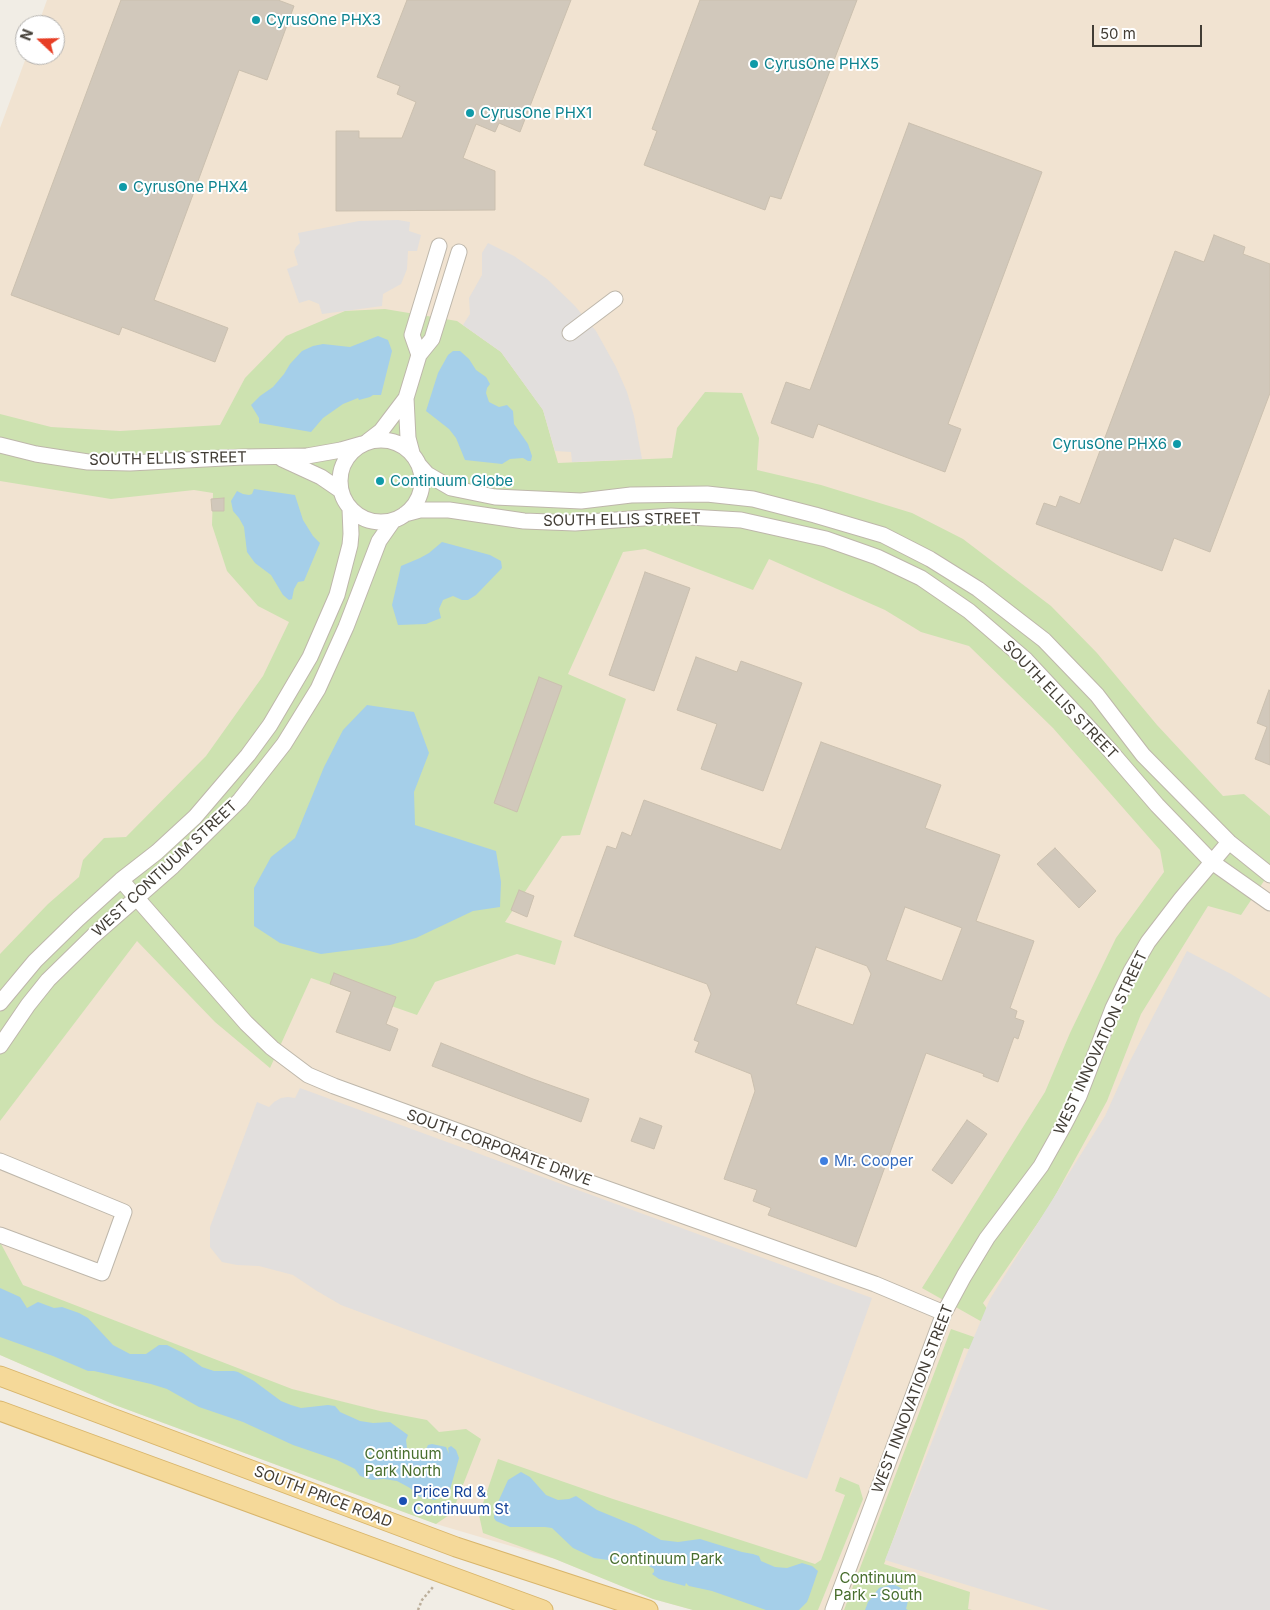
<!DOCTYPE html>
<style>
body{margin:0}
#map{position:relative;width:1270px;height:1610px;overflow:hidden;background:#f1ede5;font-family:Inter,sans-serif}
canvas{display:block}
.north{position:absolute;left:15px;top:15px;width:50px;height:50px;box-sizing:border-box;background:#fff;border:1px solid #b3b1ae;border-radius:50%;rotate:291deg;font-size:14px;font-weight:700;line-height:20px;text-align:center;color:#423d35}
.north::after{content:'';display:block;margin:auto;width:18px;height:22px;background:#e73e25;clip-path:polygon(50% 0,100% 100%,50% 72%,0 100%)}
.scale{position:absolute;left:1092px;top:25px;width:110px;height:22px;box-sizing:border-box;border:2px solid #423d35;border-top:0;padding-left:6px;font-size:15px;line-height:18px;white-space:nowrap;color:#423d35;-webkit-text-stroke:4px #fff;paint-order:stroke}
</style>
<div id="map">
<canvas width="1270" height="1610"></canvas>
<div class="north">N</div>
<div class="scale">50 m</div>
</div>
<script>
const g = document.querySelector('canvas').getContext('2d');
g.lineJoin = 'round';
function fillPath(path, color) {
  g.fillStyle = color;
  g.fill(path, 'evenodd');
}
function poly(rows) {
  const path = new Path2D();
  for (const r of rows) {
    if (r.length === 3) {
      path.moveTo(r[0] + r[2], r[1]);
      path.arc(r[0], r[1], r[2], 0, 2 * Math.PI);
      continue;
    }
    path.moveTo(r[0], r[1]);
    for (let i = 2; i < r.length; i += 2) path.lineTo(r[i], r[i + 1]);
  }
  return path;
}
function trace(path, color, width, dash) {
  g.strokeStyle = color;
  g.lineWidth = width;
  g.lineCap = dash ? 'butt' : 'round';
  g.setLineDash(dash || []);
  g.stroke(path);
}
function write(font, color, halo, rows, align = 'center') {
  g.font = font + ' Inter,sans-serif';
  g.lineWidth = 4;
  g.setLineDash([]);
  g.textBaseline = 'middle';
  g.strokeStyle = halo;
  g.fillStyle = color;
  for (const [text, x, y, turn = 0] of rows) {
    g.save();
    g.translate(x, y);
    g.rotate((+turn || 0) * Math.PI / 180);
    g.textAlign = isNaN(turn) ? turn : align;
    if (halo) g.strokeText(text, 0, 0);
    g.fillText(text, 0, 0);
    g.restore();
  }
}
const commercial = poly([
 [47,0,1270,0,1270,1610,693,1610,653,1599,555,1559,436,1524,115,1405,0,1355,0,128,27,55,55,55,55,25,38,25]
]);
const green = poly([
 [385,309,457,321,501,352,543,410,558,463,672,458,677,428,705,392,742,393,759,438,757,470,821,485,912,513,963,539,1051,606,1097,653,1157,725,1223,796,1244,794,1270,816,1270,872,1241,915,1208,906,1141,1014,1107,1101,1050,1205,983,1303,990,1313,984,1323,922,1288,1045,1092,1070,1033,1116,938,1164,872,1160,850,1053,728,969,646,921,632,885,610,769,559,753,590,645,549,623,552,568,674,626,699,580,835,562,836,505,922,562,941,555,965,517,954,435,982,417,1015,311,978,270,1068,215,1022,137,941,0,1121,0,954,48,904,79,877,83,860,104,838,126,837,206,756,263,676,289,622,258,606,227,571,212,525,213,493,194,490,111,499,0,481,0,414,51,427,120,431,220,425,245,378,286,336,345,311],
 [0,1242,23,1285,292,1389,380,1411,427,1420,439,1432,466,1429,481,1439,452,1513,436,1524,115,1405,0,1355],
 [951,1329,974,1337,977,1351,964,1348,884,1564,970,1592,968,1609,972,1610,844,1610],
 [498,1459,613,1499,815,1564,821,1560,845,1495,835,1491,840,1477,859,1485,863,1499,818,1610,693,1610,653,1599,555,1559,483,1533,479,1515]
]);
const parking = poly([
 [398,220,410,222,409,231,421,235,417,251,408,251,407,269,401,284,383,294,382,306,322,314,319,304,309,300,299,303,287,269,298,265,294,252,296,247,300,243,298,233,359,221],
 [488,243,514,256,547,279,574,305,596,331,616,367,627,392,634,416,642,459,572,462,571,452,555,451,543,410,501,352,463,325,470,314,469,298,482,275,482,253],
 [1187,951,1231,974,1270,998,1270,1610,1049,1610,885,1560,966,1356,990,1299,1105,1116,1129,1063],
 [300,1088,872,1298,807,1479,341,1305,317,1291,293,1275,259,1266,237,1265,222,1262,210,1247,210,1227,257,1102,269,1107,274,1102,281,1098,288,1097,295,1098]
]);
const water = poly([
 [378,336,388,340,392,351,381,395,373,395,370,397,359,400,358,398,343,404,323,418,311,432,259,423,259,418,251,405,260,396,273,387,284,374,290,364,302,351,313,346,323,344,350,347],
 [453,351,460,351,469,359,476,370,486,377,490,384,487,388,486,393,489,402,499,407,507,405,513,411,514,424,528,444,532,456,531,461,528,461,523,458,510,459,502,464,465,460,456,438,449,429,426,411,438,373,448,355],
 [254,489,295,495,303,520,313,536,320,543,304,581,298,582,294,589,292,599,289,600,283,595,271,575,255,563,247,552,244,527,239,518,233,511,231,501,237,491,243,494,249,495,252,494],
 [442,542,490,555,501,561,502,568,476,595,468,600,462,600,453,596,443,600,439,609,441,618,426,624,398,625,392,605,401,566,420,558,429,553],
 [367,705,414,712,429,753,414,792,415,825,496,851,501,882,500,907,473,911,416,938,390,945,321,954,280,943,254,926,254,888,271,857,295,838,324,767,343,730],
 [0,1288,20,1297,27,1308,38,1302,54,1308,62,1307,79,1313,88,1318,113,1345,130,1354,146,1354,159,1345,167,1345,183,1353,202,1367,214,1371,234,1371,238,1372,254,1381,281,1401,291,1405,301,1408,328,1405,335,1406,340,1412,360,1421,373,1423,390,1422,408,1435,406,1440,407,1448,413,1452,424,1453,428,1445,432,1444,446,1447,449,1454,448,1448,451,1446,456,1450,459,1458,449,1493,435,1500,420,1497,410,1488,397,1481,384,1479,372,1480,360,1476,355,1469,337,1460,293,1445,243,1422,199,1407,167,1389,151,1384,94,1371,88,1371,53,1356,0,1337],
 [521,1472,530,1477,546,1495,558,1500,569,1499,576,1496,597,1510,636,1526,661,1540,678,1542,700,1539,742,1552,753,1554,759,1556,761,1561,775,1567,787,1568,802,1563,812,1566,818,1571,809,1597,807,1602,799,1610,766,1610,712,1591,689,1586,686,1583,685,1586,659,1579,652,1574,654,1572,654,1569,640,1561,615,1561,594,1558,573,1548,552,1528,545,1527,510,1527,496,1521,494,1518,494,1511,508,1480],
 [893,1584,901,1588,906,1592,908,1601,906,1609,908,1610,865,1610,868,1602,879,1588]
]);
const building = poly([
 [121,0,278,0,294,6,267,80,239,70,154,300,228,328,215,362,122,327,119,335,11,295,121,0],
 [407,0,571,0,520,132,499,123,495,132,476,124,463,158,495,171,495,210,336,211,336,131,359,131,359,138,402,138,416,102,397,94,400,86,377,77,407,0],
 [700,0,857,0,781,199,770,196,765,210,644,165,657,131,652,129,700,0],
 [909,123,1042,172,948,424,961,429,945,472,818,424,813,438,771,423,786,382,810,390,909,123],
 [1214,235,1245,247,1243,254,1270,264,1270,393,1210,552,1174,538,1162,571,1036,524,1044,503,1056,507,1060,496,1080,504,1175,251,1204,262,1214,235],
 [224,498,224,511,212,511,211,499,224,498],
 [645,572,690,588,654,691,609,675,645,572],
 [696,657,737,672,741,661,802,683,763,791,701,769,717,724,677,710,696,657],
 [539,677,562,686,517,812,494,803,539,677],
 [1269,690,1270,691,1270,765,1255,759,1267,727,1257,723,1269,690],
 [821,742,941,785,925,828,1000,855,976,921,1034,941,1010,1008,1017,1011,1015,1018,1024,1021,1018,1039,1014,1037,998,1082,983,1076,984,1074,926,1053,856,1247,768,1215,771,1208,753,1201,757,1190,724,1179,755,1091,751,1074,695,1052,699,1042,694,1040,711,994,707,984,574,936,607,846,616,849,622,832,631,836,644,800,781,850,821,742],
 [905,907,962,928,942,981,886,960,905,907],
 [816,947,867,966,871,974,853,1025,796,1004,816,947],
 [1055,848,1096,891,1079,908,1037,864,1055,848],
 [519,890,534,896,527,917,511,910,519,890],
 [334,973,396,997,386,1024,398,1029,390,1051,336,1032,351,992,330,984,334,973],
 [441,1043,533,1079,589,1099,581,1122,432,1066,441,1043],
 [640,1118,662,1126,654,1149,631,1141,640,1118],
 [967,1120,987,1134,952,1184,932,1170,967,1120]
]);
const path = poly([
 [418,1610,422,1600,433,1587]
]);
const minor = poly([
 [570,333,615,299],
 [419,355,412,335,439,246],
 [406,398,408,438,412,453],
 [381,481,41],
 [368,441,381,431,406,398,419,355,432,339,459,252],
 [0,445,36,454,88,462,130,463,243,457,307,456,341,450,362,444],
 [282,459,321,477,340,490],
 [419,465,427,474,451,488,495,497,581,501,631,495,707,494,753,499,815,515,883,535,930,559,978,589,1044,640,1097,695,1143,755,1229,842,1270,875],
 [405,514,420,510,449,510,524,521,575,523,671,516,741,520,826,539,877,557,921,578,969,611,1026,660,1107,747,1157,805,1212,862,1270,903],
 [121,880,246,1023,272,1048,308,1075,334,1086,485,1141,574,1177,875,1284,944,1313],
 [0,1003,35,961,78,919,121,880,157,852,195,817,248,755,270,725,310,657,337,595,350,545,351,534,350,509],
 [0,1046,28,1005,48,980,93,936,173,866,240,800,284,744,318,689,346,627,379,541,393,521],
 [0,1161,124,1212,102,1273,0,1235],
 [833,1610,944,1313,964,1276,987,1238,1041,1166,1064,1125,1079,1096,1113,1008,1131,971,1148,942,1181,899,1229,842]
]);
const major = poly([
 [0,1376,456,1547,648,1610],
 [0,1411,543,1610]
]);
const markers = [
 [256,20,5,"#0f9aa8"],
 [754,64,5,"#0f9aa8"],
 [470,113,5,"#0f9aa8"],
 [123,187,5,"#0f9aa8"],
 [1177,444,5,"#0f9aa8"],
 [380,481,5,"#0f9aa8"],
 [824,1161,5,"#3f7fe0"],
 [403,1501,5,"#1a4fb4"]
];
const cultureNames = [
 ["CyrusOne PHX3",266,20],
 ["CyrusOne PHX5",764,64],
 ["CyrusOne PHX1",480,113],
 ["CyrusOne PHX4",133,187],
 ["CyrusOne PHX6",1167,444,"right"],
 ["Continuum Globe",390,481]
];
const streetNames = [
 ["SOUTH ELLIS STREET",168,459,-1],
 ["SOUTH ELLIS STREET",622,520,-1],
 ["SOUTH ELLIS STREET",1060,700,46],
 ["WEST CONTIUUM STREET",165,869,-43],
 ["WEST INNOVATION STREET",1101,1043,-65],
 ["SOUTH CORPORATE DRIVE",499,1148,20],
 ["WEST INNOVATION STREET",913,1399,-69],
 ["SOUTH PRICE ROAD",323,1497,21]
];
const shopNames = [
 ["Mr. Cooper",834,1161]
];
const parkNames = [
 ["Continuum",403,1454],
 ["Park North",403,1471],
 ["Continuum Park",666,1559],
 ["Continuum",878,1578],
 ["Park - South",878,1595]
];
const transitNames = [
 ["Price Rd &",413,1492],
 ["Continuum St",413,1509]
];
fillPath(commercial, '#f1e3d1');
fillPath(green, '#cde2b0');
fillPath(parking, '#e2dfdd');
fillPath(water, '#a5cfe9');
fillPath(building, '#d1c8bb');
trace(building, '#cbc0af', 1);
trace(minor, '#beb7ab', 17);
trace(major, '#d8b56b', 21);
trace(path, '#bcaf9b', 2.5, [2.5, 2.5]);
trace(minor, '#fff', 15);
trace(major, '#f5d999', 19);
for (const [x, y, r, color] of markers) {
  const dot = new Path2D();
  dot.arc(x, y, r, 0, 2 * Math.PI);
  g.fillStyle = color;
  g.fill(dot);
  trace(dot, '#fff', 2);
}
write('15px', '#0d838f', '#fff', cultureNames, 'left');
write('15px', '#423d35', '#fff', streetNames);
write('15px', '#366cbe', '#fff', shopNames, 'left');
write('15px', '#486e2e', '#fff', parkNames);
write('15px', '#164399', '#fff', transitNames, 'left');
</script>
